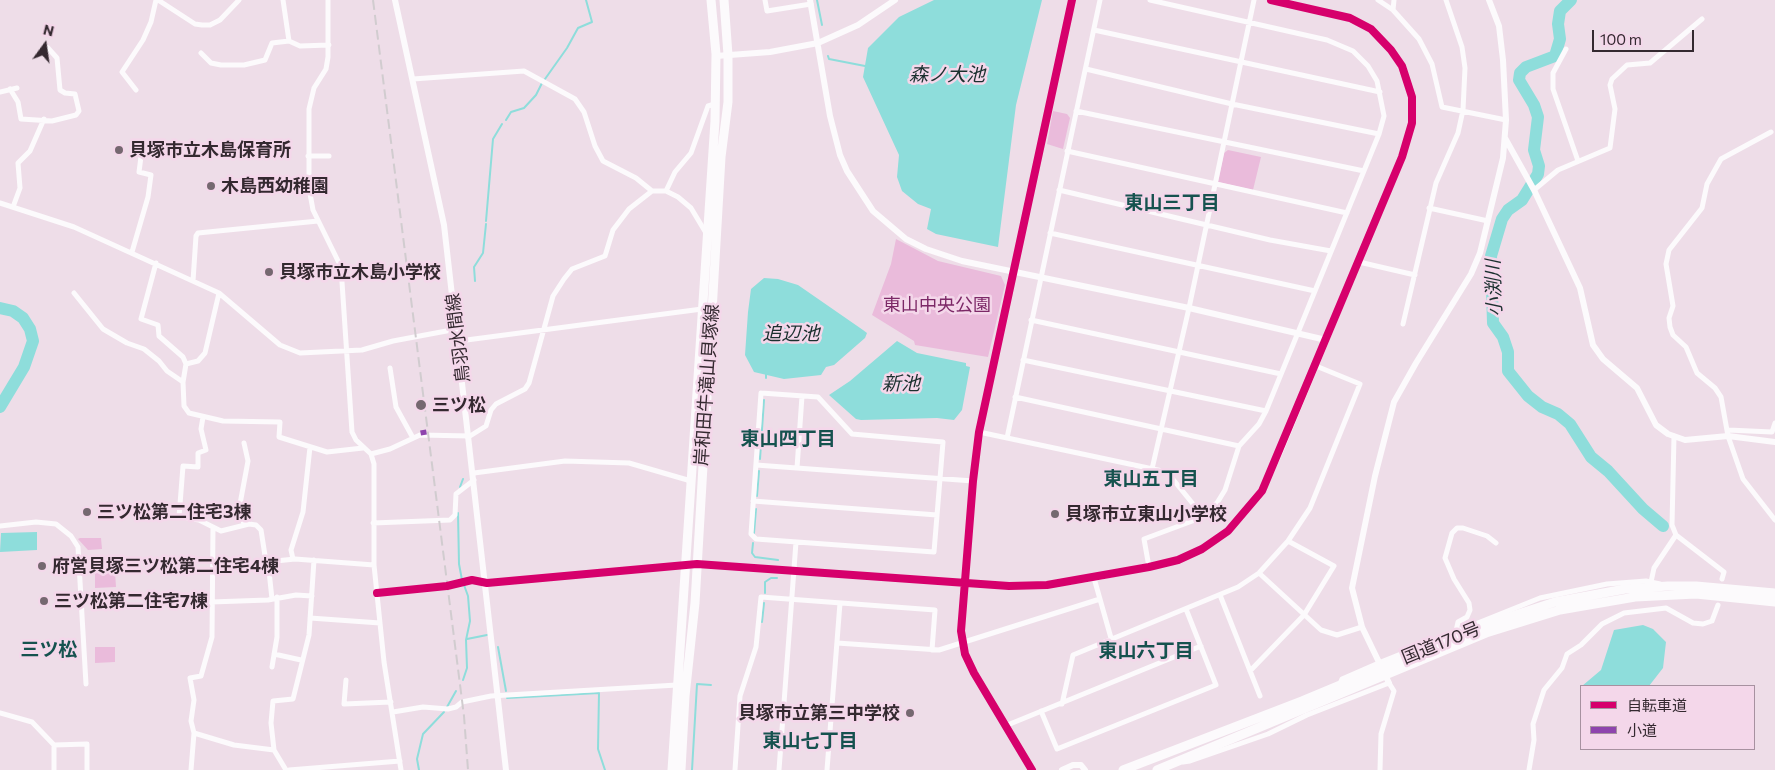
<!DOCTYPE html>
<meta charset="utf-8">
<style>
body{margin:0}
#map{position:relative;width:1775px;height:770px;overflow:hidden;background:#eedde8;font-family:Commissioner,"Noto Sans JP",sans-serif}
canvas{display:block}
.legend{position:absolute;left:1580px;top:685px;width:175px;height:65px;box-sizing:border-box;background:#f4d7ea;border:1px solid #a791a0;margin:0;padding:6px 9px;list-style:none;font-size:15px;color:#342930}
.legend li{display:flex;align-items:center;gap:10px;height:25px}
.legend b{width:25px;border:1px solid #a791a0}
.north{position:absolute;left:20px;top:20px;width:50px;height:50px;-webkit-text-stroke:4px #f4d7ea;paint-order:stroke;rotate:14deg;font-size:14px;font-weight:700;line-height:20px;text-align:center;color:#342930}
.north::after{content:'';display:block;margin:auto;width:18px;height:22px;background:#342930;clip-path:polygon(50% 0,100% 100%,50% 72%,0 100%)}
.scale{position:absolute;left:1592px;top:30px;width:102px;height:22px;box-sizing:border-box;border:2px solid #342930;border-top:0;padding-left:6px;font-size:15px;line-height:18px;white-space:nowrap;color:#342930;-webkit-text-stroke:4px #f4d7ea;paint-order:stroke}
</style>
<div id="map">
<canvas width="1775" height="770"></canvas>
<ul class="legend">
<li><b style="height:6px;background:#d6006c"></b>自転車道</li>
<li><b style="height:6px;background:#8e44ad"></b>小道</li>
</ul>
<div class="north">N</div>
<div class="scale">100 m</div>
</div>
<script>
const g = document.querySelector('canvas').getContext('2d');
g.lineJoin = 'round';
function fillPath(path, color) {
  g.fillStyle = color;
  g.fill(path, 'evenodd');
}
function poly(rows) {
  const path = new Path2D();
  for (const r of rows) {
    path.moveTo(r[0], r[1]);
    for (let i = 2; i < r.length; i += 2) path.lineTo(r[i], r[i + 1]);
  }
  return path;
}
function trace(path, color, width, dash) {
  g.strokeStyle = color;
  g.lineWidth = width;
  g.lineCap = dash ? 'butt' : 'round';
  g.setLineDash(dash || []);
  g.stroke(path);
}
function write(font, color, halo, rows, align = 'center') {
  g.font = font + ' Commissioner,"Noto Sans JP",sans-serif';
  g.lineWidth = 5;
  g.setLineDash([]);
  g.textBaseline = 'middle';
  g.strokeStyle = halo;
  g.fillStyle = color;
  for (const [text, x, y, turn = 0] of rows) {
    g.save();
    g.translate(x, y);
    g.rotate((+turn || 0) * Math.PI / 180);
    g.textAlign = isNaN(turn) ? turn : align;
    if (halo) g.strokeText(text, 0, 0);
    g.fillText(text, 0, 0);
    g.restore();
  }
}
const green = poly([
 [1053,111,1067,114,1070,118,1063,149,1047,144],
 [1228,150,1261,157,1253,190,1218,182,1224,153],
 [896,239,938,261,1001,276,1005,285,988,357,915,345,914,341,872,315,891,264],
 [80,538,101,538,102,549,88,550,78,539],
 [115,572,116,587,95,588,95,573],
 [95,647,115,647,115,662,95,663]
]);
const water = poly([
 [934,0,1042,0,1016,105,998,247,936,234,927,229,931,209,918,204,902,191,897,177,899,155,863,77,868,48,899,17],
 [764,278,778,279,798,285,863,330,867,333,865,338,834,365,826,367,821,375,784,379,754,372,745,355,748,312,751,289],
 [897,341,917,353,966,363,966,366,970,367,962,410,954,420,937,418,861,420,856,419,829,395,850,381],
 [37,532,37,550,0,552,1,533],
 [1643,625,1653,629,1666,642,1663,668,1649,686,1582,686,1601,670,1614,630]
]);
const stream = poly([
 [817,0,822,25],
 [828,56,829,59,865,66],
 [545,79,567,48,578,28,592,22,586,0],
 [506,120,511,112,524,108,536,95,542,83],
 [486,221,493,139,502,124],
 [475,281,474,267,483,253,486,224],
 [766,378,766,374],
 [760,459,764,400],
 [460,487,463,479],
 [757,496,759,471],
 [458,513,459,564,462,580],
 [754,533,756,509],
 [753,543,752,553,755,557,778,560],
 [765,593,765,582,771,578,777,578],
 [762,622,764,603],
 [467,639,487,635],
 [498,647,506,691],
 [463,680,467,668,466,640,470,621,468,596,464,585],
 [507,698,599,693,598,749,605,770],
 [447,707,456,691],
 [419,770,417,759,423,734,444,712],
 [692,770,697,684,711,685]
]);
const river = poly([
 [1571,0,1560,11,1558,24,1560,39,1555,56,1526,67,1520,73,1519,80,1534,105,1538,117,1534,150,1539,166,1538,174,1522,200,1508,210,1502,219,1491,256,1493,323,1503,337,1508,352,1508,371,1528,396,1542,407,1558,414,1570,424,1591,457,1608,471,1643,509,1663,526],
 [0,308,13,311,23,318,30,329,33,341,24,367,0,407]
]);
const minor = poly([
 [158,0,195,24,202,25,210,25,220,20,239,0],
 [283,0,289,41,300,46,329,45],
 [328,0,328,57,326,69,314,88,309,109,309,188,313,210,341,267,352,432,356,440,371,454,374,464,374,565,384,662,401,770],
 [765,0,767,11,811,4],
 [1378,0,1393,10,1419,39,1432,64,1442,107,1506,120],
 [1393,10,1394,0],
 [1094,30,1380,92],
 [1566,49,1553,73,1553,89,1578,161],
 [201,53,211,63,221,65,244,65,265,60,272,43,289,41],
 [1086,69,1232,104,1379,134],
 [413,79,524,71,575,99,584,112,595,146,603,161,636,178,652,191,666,191,678,197,691,208,706,233],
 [10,89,18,102,21,119,52,121,76,115,79,111,75,94,65,93,60,90,57,58,48,48],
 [136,90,122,72,143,40,151,22,156,0],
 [0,92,17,88],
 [1076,111,1364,171],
 [1771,132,1721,159,1707,184,1702,208,1669,250,1666,264,1673,306,1669,318,1670,327,1673,335,1686,347,1697,373,1715,388,1721,397,1728,436,1743,479,1775,520],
 [1067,151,1347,213],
 [308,156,329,156],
 [1059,190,1270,240,1331,251],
 [1534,190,1558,170,1610,148,1615,109,1610,85,1612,79,1627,65,1650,63,1702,19],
 [666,191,675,172,691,153,708,106,715,104],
 [0,203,74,227,219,293,280,345,300,353,362,350,393,341,457,329],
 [13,207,20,188,18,163,30,151,44,119],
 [1429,208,1488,221],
 [1050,233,1315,291],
 [132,252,148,197,151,175,139,172,142,149],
 [1359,262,1415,275],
 [156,263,141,319,158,325,159,336,183,357,186,364,183,382,184,406,189,413,223,421,280,422,279,437,327,452,363,448],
 [193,281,196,236,198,233,318,221],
 [74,293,103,329,127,343,144,349,159,361,167,371,183,382],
 [1031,320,1281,374],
 [1403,324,1436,183,1458,133,1463,110,1465,68,1462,47,1446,0],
 [459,341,702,309],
 [1023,360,1266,411],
 [186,364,198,361,205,353,219,293],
 [390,368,396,407,413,438],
 [761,393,818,397,852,434,943,442,934,552,756,539,751,534,761,393],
 [1015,397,1239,446],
 [1728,430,1772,432,1775,423],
 [979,432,1167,472,1202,515],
 [1674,436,1672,525,1676,535,1724,572,1722,579],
 [1007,438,1100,0],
 [244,443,248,461,240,504,244,525],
 [371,454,390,449,420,435,470,436,486,426,491,410,496,404,525,389,529,383,553,296,564,279,572,269,605,256,613,230,629,209,652,191],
 [756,465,973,481],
 [797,468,802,396],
 [1152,469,1189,308,1254,0],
 [474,473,565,461,629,463,691,481],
 [753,501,937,515],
 [139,514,183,517,199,520,221,531,249,524,256,525,261,530,266,562,295,559,374,565],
 [179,517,183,466,198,467,198,453,206,450,201,429,203,417],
 [373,523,450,520,455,515,456,494,474,480],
 [0,526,36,522,56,524,71,536,78,547,86,684],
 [293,559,291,550,303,512,310,447],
 [268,562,272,599],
 [1149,567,1144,539,1195,520,1217,503,1225,490,1239,446,1259,424,1266,411,1379,134,1384,116,1377,81,1368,66,1353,51,1327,40,1150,0],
 [1259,573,1321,630,1337,635,1362,627],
 [1094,578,1111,638],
 [1651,582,1654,568,1676,535],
 [377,593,447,586,472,580,487,583,697,564],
 [1220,595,1260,696],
 [211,602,268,600,296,595,312,596],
 [310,618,380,623],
 [1456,631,1458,622,1467,617,1470,610,1469,603,1454,579,1445,558,1452,533,1457,528,1463,528,1487,536,1496,543],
 [837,643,939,650,1100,599],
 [274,654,301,660],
 [272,667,277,637,277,597],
 [1250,671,1304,615,1334,566,1288,541],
 [346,680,344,704,391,702],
 [1340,684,1342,679,1381,662,1540,598,1607,584,1646,581,1660,584],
 [1062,704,1073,655,1238,587,1259,573,1288,541,1310,508,1360,384,1316,366],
 [1041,711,1057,749,1216,685,1186,609],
 [393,712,423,707,448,709,456,707,462,702,491,696,677,685],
 [0,713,32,722,54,745,87,744,87,770],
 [1005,726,1201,646],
 [194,733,234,745,274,750],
 [54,745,54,770],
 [1183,762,1190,761,1268,734,1307,715,1389,683,1394,691,1381,734,1380,770],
 [191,770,194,733,191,721,194,700,190,678,201,676,212,637,213,527],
 [286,770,274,750,271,723,273,701,293,699,309,635,314,560],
 [289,770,400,761],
 [735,770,740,696,756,647,761,597,935,610,932,650],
 [779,770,796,542],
 [827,770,840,603],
 [1529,770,1534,740,1533,724,1544,690,1562,668,1567,654,1581,645,1602,624,1624,613,1666,608,1693,623,1703,624,1712,621,1718,605]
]);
const tertiary = poly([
 [395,0,444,225,506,770],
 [810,0,830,116,840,155,847,171,873,211,906,239,926,249,962,261,1189,308,1326,340],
 [716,56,770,52,818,43,858,25,895,0],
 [1505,138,1534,190,1580,288,1593,345,1603,359,1637,388,1656,425,1668,434,1685,440,1728,436,1775,442],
 [697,564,1009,586,1047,585,1094,578,1178,560,1202,549,1228,531,1262,491,1280,452,1402,157,1412,123,1412,97,1402,66,1391,50,1371,29,1350,18,1271,0],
 [1389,683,1362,627,1352,588,1375,476,1394,402,1416,363,1471,274,1480,253,1503,158,1506,120,1503,60,1499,26,1489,0],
 [1032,770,974,673,965,654,961,631,973,481,979,432,1072,0],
 [1062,770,1073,765,1081,765,1085,770]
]);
const primary = poly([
 [672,770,715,121,716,54,711,0],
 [681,770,685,696,695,603,721,157,728,102,728,55,724,0]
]);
const trunk = poly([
 [1123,770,1302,701,1482,626,1555,602,1625,589,1668,586,1696,586,1775,593],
 [1157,770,1486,633,1560,610,1635,597,1696,594,1775,602]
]);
const rail = poly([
 [373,0,464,716,468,770]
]);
const quiet = poly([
 [423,430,424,435]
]);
const cycleway = poly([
 [377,593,447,586,472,580,487,583,697,564,1009,586,1047,585,1149,567,1178,560,1202,549,1228,531,1262,491,1402,157,1412,123,1412,97,1402,66,1391,50,1371,29,1350,18,1271,0],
 [1032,770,974,673,965,654,961,631,973,481,979,432,1072,0]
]);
const markers = [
 [119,150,5,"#756870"],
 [211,186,5,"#756870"],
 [269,272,5,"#756870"],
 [421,405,6,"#756870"],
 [87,512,5,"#756870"],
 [1055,514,5,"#756870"],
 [42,566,5,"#756870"],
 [44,601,5,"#756870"],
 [910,713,5,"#756870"]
];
const poiNames = [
 ["貝塚市立木島保育所",129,150],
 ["木島西幼稚園",221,186],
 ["貝塚市立木島小学校",279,272],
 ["三ツ松",432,405],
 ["三ツ松第二住宅3棟",97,512],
 ["貝塚市立東山小学校",1065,514],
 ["府営貝塚三ツ松第二住宅4棟",52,566],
 ["三ツ松第二住宅7棟",54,601],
 ["貝塚市立第三中学校",900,713,"right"]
];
const parkNames = [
 ["東山中央公園",937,305]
];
const streetNames = [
 ["鳥羽水間線",458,338,-97],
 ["岸和田牛滝山貝塚線",707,385,-86],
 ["国道170号",1441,643,-22]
];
const waterNames = [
 ["森ノ大池",947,75],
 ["小渕川",1494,288,-92],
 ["追辺池",791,334],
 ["新池",901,384]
];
const neighbourhoodNames = [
 ["東山三丁目",1172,203],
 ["東山四丁目",788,439],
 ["東山五丁目",1151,479],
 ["三ツ松",49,650],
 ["東山六丁目",1146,651],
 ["東山七丁目",810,741]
];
fillPath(green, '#eabbdb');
fillPath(water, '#8edddb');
trace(stream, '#8edddb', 2);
trace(river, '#8edddb', 12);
trace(minor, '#fcfafc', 5);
trace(tertiary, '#fcfafc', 6);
trace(primary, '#fcfafc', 9);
trace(trunk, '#fcfafc', 9);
trace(rail, '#d1cccf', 2, [10, 5]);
trace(quiet, '#8e44ad', 6, [12, 6]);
trace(cycleway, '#d6006c', 8);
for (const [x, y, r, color] of markers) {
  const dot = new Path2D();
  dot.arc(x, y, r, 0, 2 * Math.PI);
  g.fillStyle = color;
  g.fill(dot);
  trace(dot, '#f4d7ea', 2);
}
write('bold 18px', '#342930', '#f4d7ea', poiNames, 'left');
write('18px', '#7c2867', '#f4d7ea', parkNames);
write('18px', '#342930', '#f4d7ea', streetNames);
write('italic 19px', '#1b302f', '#f4d7ea', waterNames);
write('bold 19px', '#16524f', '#f4d7ea', neighbourhoodNames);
</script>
